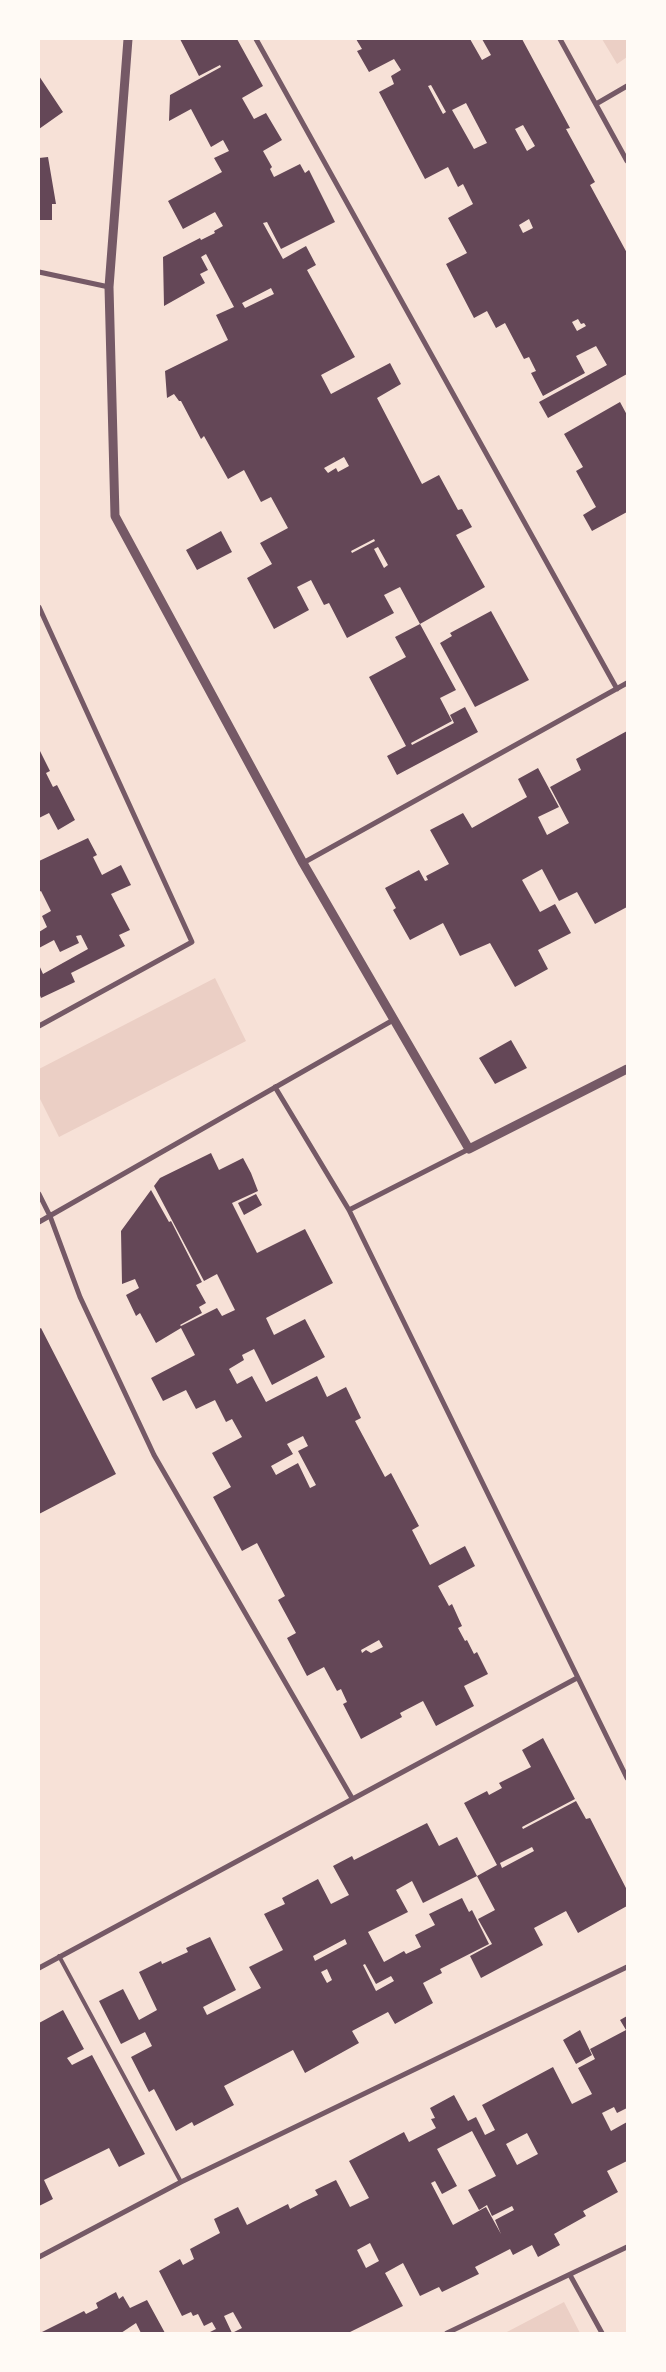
<!DOCTYPE html>
<style>
body{margin:0}
#map{position:relative;width:666px;height:2372px;overflow:hidden;background:#f7e1d7;font-family:Literata,serif}
canvas{display:block}
.frame{position:absolute;inset:0;border:40px solid #fffaf5;pointer-events:none}
</style>
<div id="map">
<canvas width="666" height="2372"></canvas>
<div class="frame"></div>
</div>
<script>
const g = document.querySelector('canvas').getContext('2d');
g.lineJoin = 'round';
function fillPath(path, color) {
  g.fillStyle = color;
  g.fill(path, 'evenodd');
}
function poly(rows) {
  const path = new Path2D();
  for (const r of rows) {
    path.moveTo(r[0], r[1]);
    for (let i = 2; i < r.length; i += 2) path.lineTo(r[i], r[i + 1]);
  }
  return path;
}
function trace(path, color, width, dash) {
  g.strokeStyle = color;
  g.lineWidth = width;
  g.lineCap = dash ? 'butt' : 'round';
  g.setLineDash(dash || []);
  g.stroke(path);
}
const green = poly([
 [602,39,627,39,627,57,617,64],
 [215,978,246,1041,59,1137,39,1097,39,1069],
 [564,2302,580,2333,505,2333]
]);
const building = poly([
 [180,39,237,39,263,86,242,98,254,119,266,113,282,140,263,151,272,167,270,169,274,177,300,164,305,173,309,170,335,222,281,249,267,222,263,223,283,259,306,246,316,265,307,270,355,357,321,375,331,394,390,363,401,384,377,398,422,484,439,475,458,510,462,509,472,527,456,535,485,587,420,624,400,587,384,595,394,613,347,638,329,603,324,605,311,580,297,587,309,610,274,629,247,578,272,564,260,543,288,528,271,497,261,502,244,470,228,479,204,436,201,439,181,401,179,401,174,394,167,398,165,371,228,340,216,315,234,307,206,254,201,257,208,270,200,274,205,283,164,306,163,257,200,238,201,240,215,233,214,231,223,226,215,212,183,229,168,201,222,172,214,158,229,151,223,140,211,147,191,109,169,121,170,95,221,67,220,65,199,76],
 [271,288,274,294,245,308,242,303],
 [344,457,349,466,338,472,336,468,328,473,324,468],
 [374,539,375,541,352,553,351,551],
 [378,547,388,565,384,568,374,549],
 [356,39,470,39,482,60,491,55,482,39,522,39,570,128,566,129,595,182,590,185,627,253,627,374,548,418,539,402,607,365,596,346,576,356,585,373,543,396,531,373,536,371,529,357,524,359,505,323,496,328,487,311,474,318,446,264,467,253,448,218,473,204,463,184,458,187,448,167,425,179,379,92,394,84,391,76,401,70,394,59,369,72,357,51,362,49],
 [431,85,446,112,443,114,428,86],
 [466,103,487,143,474,149,452,110],
 [523,125,535,146,527,151,515,129],
 [529,219,533,228,523,233,519,225],
 [578,319,581,324,584,323,586,326,577,331,572,322],
 [39,76,63,112,39,129],
 [48,157,56,204,52,204,52,220,39,220,39,158],
 [620,402,627,415,627,512,592,531,583,515,596,507,576,471,583,467,564,434],
 [221,531,232,552,197,570,186,550],
 [491,611,529,680,475,707,440,643,452,636,450,633],
 [420,624,456,690,440,698,452,721,411,743,412,745,454,723,450,715,465,707,478,732,397,775,387,756,406,746,369,677,406,657,395,637],
 [627,731,627,907,595,924,577,892,559,901,542,869,522,880,540,912,555,904,571,933,538,950,548,969,515,987,490,943,460,956,443,923,410,940,393,910,396,908,385,888,419,870,425,881,428,880,426,876,449,864,430,830,463,813,472,828,527,797,518,779,538,768,559,807,538,817,547,835,569,823,550,787,581,770,576,759],
 [39,749,50,771,46,773,53,787,57,785,75,820,58,830,49,813,39,818],
 [88,838,97,855,93,857,102,875,121,865,131,885,111,894,130,930,119,935,125,946,71,973,75,982,41,998,39,993,39,965,43,974,88,949,81,935,76,936,79,943,60,952,54,940,39,948,39,932,47,927,42,916,51,911,41,891,39,892,39,861],
 [511,1040,527,1068,495,1084,479,1058],
 [211,1153,219,1170,243,1158,251,1173,258,1191,232,1203,257,1253,305,1229,333,1283,266,1318,274,1335,305,1319,325,1357,272,1385,254,1349,242,1355,244,1360,229,1369,237,1384,252,1376,266,1402,317,1376,327,1397,346,1387,361,1418,355,1421,385,1477,391,1473,419,1526,412,1530,430,1565,465,1546,475,1566,438,1586,449,1606,452,1604,462,1626,458,1628,465,1641,467,1640,474,1654,477,1652,488,1674,464,1686,474,1706,436,1726,423,1701,400,1713,402,1717,361,1739,343,1704,347,1702,341,1689,337,1691,324,1667,307,1676,287,1638,296,1633,278,1600,285,1596,257,1543,242,1551,213,1497,231,1487,212,1453,242,1437,232,1419,226,1422,215,1400,196,1409,186,1390,163,1401,151,1378,195,1355,181,1328,156,1343,140,1313,136,1316,126,1295,139,1288,135,1279,122,1284,121,1231,151,1190,169,1222,171,1221,202,1282,196,1285,206,1303,199,1307,202,1313,180,1325,181,1326,217,1308,222,1316,235,1310,217,1274,204,1281,154,1186,160,1178],
 [303,1436,308,1446,298,1451,316,1485,310,1488,298,1463,276,1475,271,1466,293,1454,287,1444],
 [379,1640,383,1647,371,1653,366,1650,362,1653,361,1650],
 [256,1194,262,1205,244,1215,238,1203],
 [41,1328,116,1474,39,1514,39,1329],
 [543,1738,575,1799,522,1827,523,1829,576,1801,586,1819,590,1818,627,1890,627,1906,578,1933,566,1911,534,1928,543,1945,481,1978,470,1956,492,1944,478,1919,495,1910,477,1876,497,1865,464,1803,487,1791,489,1795,502,1788,499,1783,531,1767,522,1750],
 [532,1847,534,1851,502,1868,500,1863],
 [427,1823,439,1846,457,1837,477,1876,423,1903,412,1881,396,1890,408,1912,368,1932,384,1962,404,1951,406,1954,421,1947,415,1935,435,1925,429,1914,462,1898,469,1912,472,1910,489,1944,440,1969,442,1973,423,1983,433,2003,395,2024,388,2012,352,2031,359,2043,305,2073,293,2050,224,2086,234,2105,194,2126,192,2122,176,2131,154,2089,149,2092,131,2057,152,2046,145,2032,121,2044,99,2001,123,1989,139,2020,157,2010,139,1972,161,1961,162,1964,177,1957,188,1952,186,1948,210,1937,236,1990,203,2007,207,2015,261,1988,249,1967,283,1950,264,1914,285,1904,282,1898,318,1879,331,1904,349,1895,333,1866,352,1856,354,1860],
 [345,1939,347,1944,315,1961,313,1956],
 [365,1964,376,1984,391,1976,394,1981,376,1991,363,1965],
 [327,1969,332,1980,327,1983,321,1972],
 [63,2010,84,2049,67,2058,72,2065,92,2055,145,2154,119,2167,109,2148,44,2180,53,2199,39,2206,39,2023],
 [627,2016,627,2108,617,2113,614,2107,602,2113,611,2131,627,2122,627,2161,607,2171,618,2192,583,2211,586,2216,554,2234,560,2245,538,2257,532,2245,513,2255,510,2249,475,2267,479,2274,442,2292,439,2287,420,2296,403,2263,385,2273,403,2306,348,2333,208,2333,216,2329,212,2322,204,2326,198,2314,193,2316,191,2312,182,2316,159,2271,180,2259,183,2265,194,2259,190,2249,220,2233,214,2219,238,2207,247,2225,288,2204,290,2209,303,2202,318,2195,315,2190,336,2180,350,2207,369,2198,349,2161,404,2132,409,2142,436,2128,431,2119,435,2118,430,2108,454,2095,468,2121,476,2117,485,2135,495,2130,482,2105,553,2067,572,2104,592,2094,578,2068,595,2059,590,2049,626,2030,620,2020],
 [472,2131,496,2176,468,2190,479,2210,487,2205,492,2216,512,2206,514,2210,495,2220,501,2234,486,2207,453,2225,431,2183,435,2181,442,2194,457,2186,437,2149],
 [527,2133,538,2154,517,2165,506,2144],
 [370,2243,379,2261,366,2268,357,2250],
 [233,2312,242,2328,232,2333,224,2316],
 [580,2030,592,2055,576,2064,563,2040],
 [116,2292,119,2299,123,2296,130,2308,147,2300,165,2333,141,2333,136,2323,121,2333,40,2333,84,2311,86,2314,98,2308,96,2303]
]);
const service = poly([
 [59,1956,181,2182]
]);
const minor = poly([
 [256,39,617,689],
 [560,39,627,161],
 [596,104,627,86],
 [39,272,109,287],
 [39,607,192,942,39,1026],
 [303,863,627,683],
 [275,1087,349,1210,627,1778],
 [39,1194,50,1216,80,1297,154,1455,352,1798],
 [349,1210,469,1149],
 [39,1222,395,1019],
 [39,1968,577,1678],
 [39,2257,181,2182,627,1967],
 [570,2275,602,2333],
 [447,2333,627,2247]
]);
const tertiary = poly([
 [128,39,109,287,115,516,303,863,469,1149,627,1069]
]);
fillPath(green, '#ebcfc5');
fillPath(building, '#644757');
trace(service, '#755966', 4);
trace(minor, '#755966', 5);
trace(tertiary, '#755966', 9);
</script>
